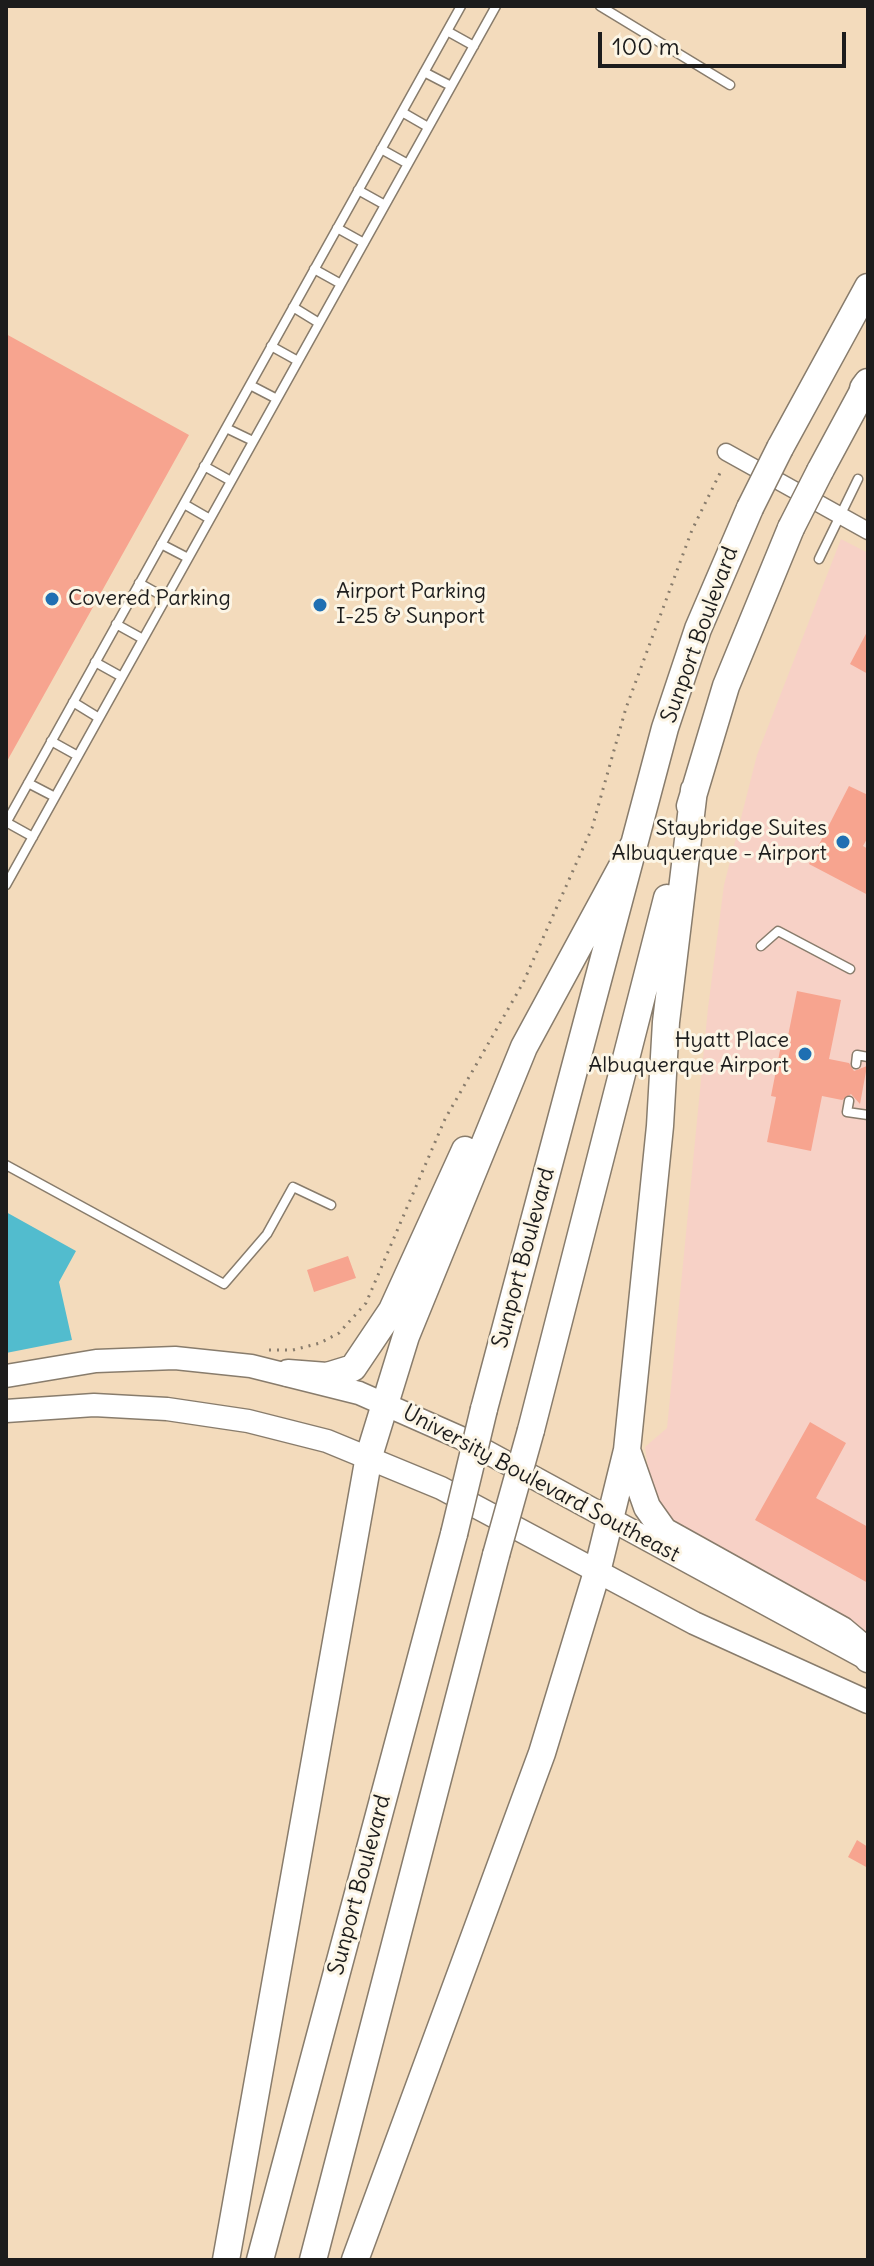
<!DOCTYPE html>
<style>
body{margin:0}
#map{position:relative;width:874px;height:2266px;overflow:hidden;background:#f3dbbc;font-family:Delius,sans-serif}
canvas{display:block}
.frame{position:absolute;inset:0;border:8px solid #1c1c1c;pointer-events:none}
.scale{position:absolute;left:598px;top:32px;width:248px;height:36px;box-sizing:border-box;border:4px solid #1c1c1c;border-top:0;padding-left:10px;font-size:24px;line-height:28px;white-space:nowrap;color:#1c1c1c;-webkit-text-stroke:6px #fcf5e5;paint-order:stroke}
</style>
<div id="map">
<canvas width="874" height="2266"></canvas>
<div class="frame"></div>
<div class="scale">100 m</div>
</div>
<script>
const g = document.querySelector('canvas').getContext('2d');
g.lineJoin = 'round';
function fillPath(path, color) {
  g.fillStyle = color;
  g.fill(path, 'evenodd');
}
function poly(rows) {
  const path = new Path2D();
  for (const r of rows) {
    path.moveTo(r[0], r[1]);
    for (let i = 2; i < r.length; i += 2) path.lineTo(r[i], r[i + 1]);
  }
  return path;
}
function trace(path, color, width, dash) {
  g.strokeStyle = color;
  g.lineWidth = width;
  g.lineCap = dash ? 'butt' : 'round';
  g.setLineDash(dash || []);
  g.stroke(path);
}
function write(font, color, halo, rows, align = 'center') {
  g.font = font + ' Delius,sans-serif';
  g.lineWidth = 6;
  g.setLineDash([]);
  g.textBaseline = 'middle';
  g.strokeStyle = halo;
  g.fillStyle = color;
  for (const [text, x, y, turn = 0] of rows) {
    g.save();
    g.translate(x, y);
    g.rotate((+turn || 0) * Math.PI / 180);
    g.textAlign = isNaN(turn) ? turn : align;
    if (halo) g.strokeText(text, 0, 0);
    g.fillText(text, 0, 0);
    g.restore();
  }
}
const built = poly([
 [841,539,868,553,868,1633,672,1526,652,1497,645,1447,667,1428,708,1008,724,885,757,755]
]);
const water = poly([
 [6,1212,76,1251,59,1282,72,1340,6,1353]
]);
const building = poly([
 [6,334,189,435,6,763],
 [868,630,868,674,850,664],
 [849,786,868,795,868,837,863,846,868,849,868,895,809,864],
 [797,991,841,1000,829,1059,849,1063,854,1071,867,1066,860,1104,851,1094,842,1100,822,1096,811,1151,767,1142,776,1097,771,1096,783,1035,788,1036],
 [348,1256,356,1278,314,1292,307,1270],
 [810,1422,846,1443,816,1498,868,1527,868,1583,755,1520],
 [857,1840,868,1847,868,1868,848,1857]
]);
const path = poly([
 [269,1350,293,1350,320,1343,339,1333,366,1303,445,1119,523,983,592,828,626,708,692,530,722,469]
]);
const service = poly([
 [600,6,730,85],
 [447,31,474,46],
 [424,72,451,86],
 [402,112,428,127],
 [381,149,408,164],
 [358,190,385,205],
 [337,228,364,243],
 [314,269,341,284],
 [293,307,319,323],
 [271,346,298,361],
 [250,385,277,399],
 [226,428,253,441],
 [204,466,231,481],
 [184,504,210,519],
 [161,544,188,558],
 [819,559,858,479],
 [139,583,166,598],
 [116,624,143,639],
 [95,662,122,677],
 [73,702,99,718],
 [51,741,78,756],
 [28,783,55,797],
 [6,822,33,837],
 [6,823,461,6],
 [6,885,496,6],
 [761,946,778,931,850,969],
 [856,1064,857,1055,868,1057],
 [849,1101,847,1112,868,1115],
 [6,1165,224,1284,267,1234,293,1187,331,1205]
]);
const minor = poly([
 [726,452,868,531]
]);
const secondary = poly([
 [6,1376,96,1361,175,1358,251,1366,359,1393,461,1438,862,1656],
 [6,1411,94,1405,167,1409,248,1421,327,1441,441,1488,694,1623,868,1702]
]);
const primary = poly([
 [780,448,868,287],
 [820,471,868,382],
 [690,806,726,686,791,528],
 [288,1373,327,1376,353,1368,392,1310,465,1150],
 [484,1409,665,728,698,629,750,508],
 [531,1430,667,898],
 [627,1450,647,1507,664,1531,842,1630,861,1646,868,1659],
 [226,2260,369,1456,406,1336,524,1047,633,846],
 [260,2260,454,1534],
 [313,2260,496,1555],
 [355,2260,542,1753,597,1572,627,1450,660,1126,666,1022,694,790]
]);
const motorway = poly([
 [865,389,868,385]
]);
const primaryBridge = poly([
 [750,508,780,448],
 [791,528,820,471],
 [454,1534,484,1409],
 [496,1555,531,1430]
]);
const markers = [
 [52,599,8,"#1f6fb2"],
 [320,605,8,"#1f6fb2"],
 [843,842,8,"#1f6fb2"],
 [805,1054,8,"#1f6fb2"]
];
const poiNames = [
 ["Airport Parking",336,592],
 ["I-25 & Sunport",336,617],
 ["Covered Parking",68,599],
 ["Staybridge Suites",827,829,"right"],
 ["Albuquerque - Airport",827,854,"right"],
 ["Hyatt Place",789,1041,"right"],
 ["Albuquerque Airport",789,1066,"right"]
];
const streetNames = [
 ["Sunport Boulevard",700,635,-70],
 ["Sunport Boulevard",524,1258,-75],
 ["University Boulevard Southeast",541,1484,28],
 ["Sunport Boulevard",360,1885,-75]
];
fillPath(built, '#f7d1c6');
fillPath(water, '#52bcce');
fillPath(building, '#f7a48f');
trace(service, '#887c6c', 11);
trace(minor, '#887c6c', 19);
trace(secondary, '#887c6c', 25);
trace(primary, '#887c6c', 29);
trace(motorway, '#887c6c', 33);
trace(path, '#887c6c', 3, [2, 6]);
trace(service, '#fff', 8);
trace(minor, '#fff', 16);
trace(secondary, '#fff', 22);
trace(primary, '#fff', 26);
trace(motorway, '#fff', 30);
trace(primaryBridge, '#887c6c', 29, []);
trace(primaryBridge, '#fff', 26);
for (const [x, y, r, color] of markers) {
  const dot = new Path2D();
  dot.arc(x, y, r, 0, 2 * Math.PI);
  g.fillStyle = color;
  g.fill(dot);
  trace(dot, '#fcf5e5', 3);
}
write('22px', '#1c1c1c', '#fcf5e5', poiNames, 'left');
write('22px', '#1c1c1c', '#fcf5e5', streetNames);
</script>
